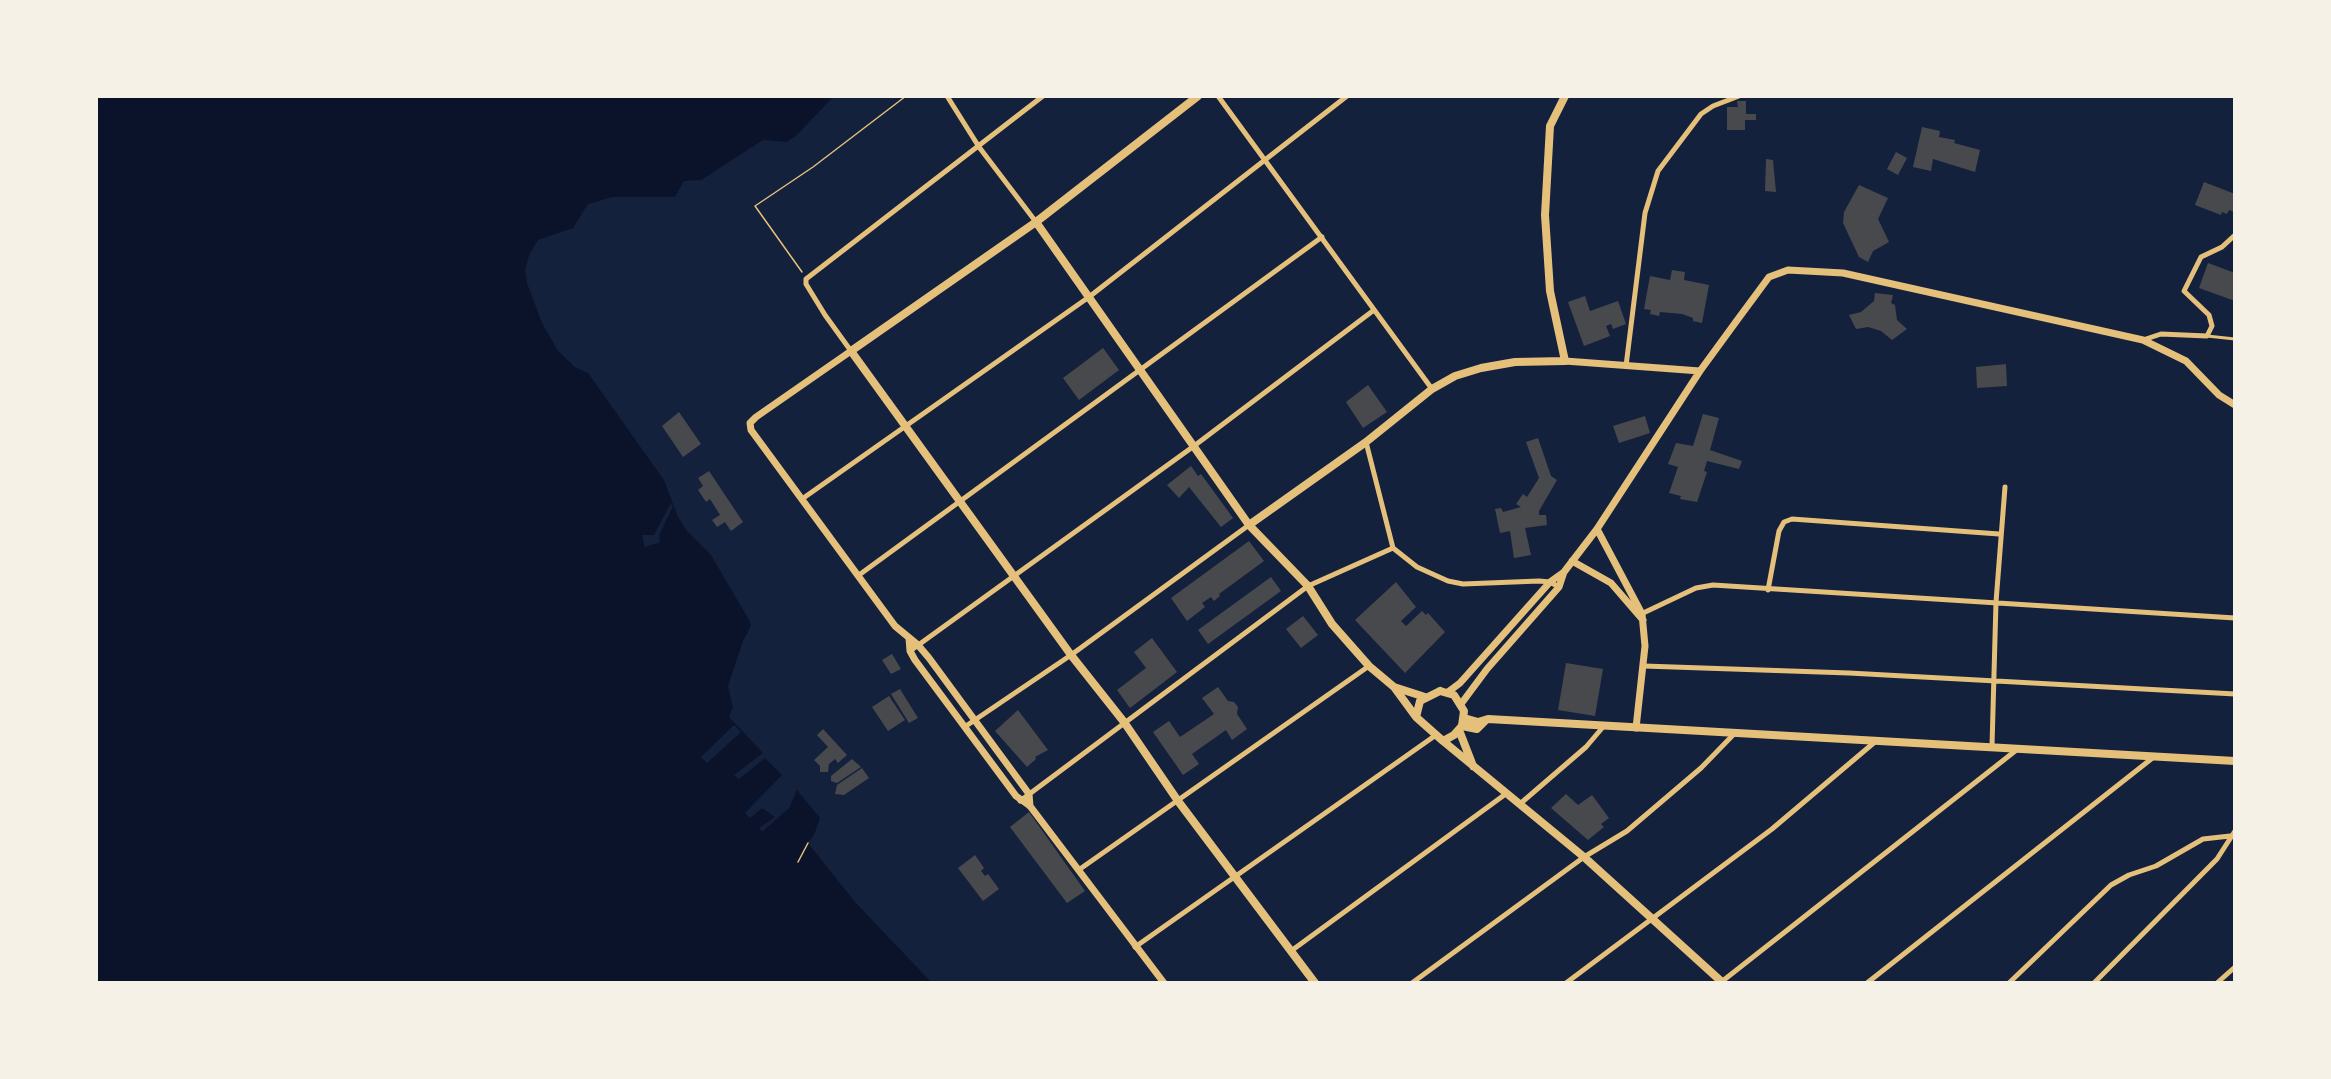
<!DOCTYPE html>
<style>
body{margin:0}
#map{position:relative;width:2331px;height:1079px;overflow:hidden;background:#14213d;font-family:Raleway,sans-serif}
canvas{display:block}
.frame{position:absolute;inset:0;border:98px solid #f6f1e7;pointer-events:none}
</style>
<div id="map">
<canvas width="2331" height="1079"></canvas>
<div class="frame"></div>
</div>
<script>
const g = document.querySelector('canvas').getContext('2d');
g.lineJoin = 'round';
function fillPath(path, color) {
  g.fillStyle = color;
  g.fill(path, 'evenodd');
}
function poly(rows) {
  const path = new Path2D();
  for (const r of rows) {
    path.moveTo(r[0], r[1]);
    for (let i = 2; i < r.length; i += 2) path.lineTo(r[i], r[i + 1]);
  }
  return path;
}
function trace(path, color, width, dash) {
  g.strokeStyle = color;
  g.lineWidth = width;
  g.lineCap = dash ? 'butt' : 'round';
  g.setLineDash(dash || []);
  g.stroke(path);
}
const water = poly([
 [96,96,834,96,796,136,786,142,763,140,701,180,684,181,675,197,612,197,588,204,573,228,538,240,530,253,525,269,527,283,542,323,558,351,575,367,588,373,664,480,678,517,687,531,711,555,749,620,751,626,743,641,728,686,733,707,729,717,763,753,734,775,739,779,765,758,782,775,745,813,750,818,762,808,775,817,759,828,762,832,789,808,797,790,820,818,814,835,808,843,855,902,932,983,96,983]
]);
const pier = poly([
 [671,503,673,506,659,535,660,542,645,547,642,535,654,535],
 [734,725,741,732,707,763,701,757]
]);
const building = poly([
 [1737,101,1746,101,1746,114,1756,114,1756,120,1745,120,1745,130,1727,130,1727,107,1738,107],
 [1922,127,1940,131,1939,137,1955,140,1954,143,1980,150,1975,172,1933,159,1931,171,1913,167],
 [1896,152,1907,158,1898,175,1887,169],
 [1766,159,1773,160,1776,192,1765,191],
 [2204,182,2235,194,2234,212,2229,210,2227,214,2222,212,2221,215,2195,205],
 [1859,185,1888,198,1878,219,1889,242,1873,251,1868,262,1859,257,1843,223,1844,212],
 [2208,263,2235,273,2235,301,2199,288],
 [1672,270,1685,272,1684,280,1709,285,1702,323,1693,321,1693,318,1682,314,1660,312,1659,316,1650,314,1651,310,1644,309,1650,276,1670,280],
 [1875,293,1893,295,1891,303,1895,305,1897,320,1907,329,1892,340,1881,331,1868,327,1856,329,1849,315,1861,312,1874,301],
 [1585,296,1590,311,1618,301,1626,324,1613,329,1611,324,1606,326,1610,336,1584,346,1568,302],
 [1103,348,1119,370,1079,400,1063,378],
 [2006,364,2007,386,1977,388,1976,367],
 [1368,385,1387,412,1363,428,1346,402],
 [679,412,701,444,683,457,662,426],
 [1703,414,1719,418,1710,450,1742,461,1739,469,1707,461,1704,471,1707,472,1697,502,1680,499,1681,496,1669,493,1678,467,1668,464,1676,443,1693,446],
 [1645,416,1650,433,1619,443,1613,426],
 [1538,438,1551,476,1557,480,1539,511,1539,515,1546,515,1547,525,1525,528,1531,555,1514,558,1510,531,1500,533,1495,509,1501,508,1503,512,1521,507,1516,504,1523,494,1527,497,1539,478,1526,442],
 [1191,466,1198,476,1201,474,1233,518,1221,527,1189,487,1179,498,1167,485],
 [709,471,743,522,731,531,725,522,717,527,712,520,720,515,710,499,706,502,698,490,703,486,698,478],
 [1249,541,1264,561,1219,594,1220,596,1214,601,1211,597,1202,603,1205,607,1187,621,1171,598],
 [1271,577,1281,591,1208,644,1198,630],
 [1396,582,1416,607,1401,621,1406,626,1422,611,1426,615,1428,613,1445,632,1405,673,1355,620],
 [1303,616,1318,635,1301,648,1286,629],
 [1152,638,1177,672,1130,708,1117,690,1146,668,1134,652],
 [892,654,901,669,891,674,882,660],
 [1566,663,1603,669,1595,716,1558,710],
 [1218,687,1228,701,1234,702,1238,707,1237,714,1247,729,1232,740,1226,730,1192,754,1199,764,1183,775,1153,732,1169,721,1180,737,1214,714,1202,698],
 [900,689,918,718,909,723,891,694],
 [889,696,905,720,888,731,872,707],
 [1018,710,1048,750,1035,757,1036,759,1027,767,995,731],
 [823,729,847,755,838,763,835,759,829,764,828,772,820,772,820,766,814,760,828,747,817,735],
 [852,759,861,767,837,783,831,781,831,776],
 [862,768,869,778,844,795,835,794,837,785],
 [1566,794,1578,805,1592,795,1609,818,1601,824,1604,827,1588,840,1551,808],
 [1029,812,1085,891,1067,903,1010,827],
 [975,855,984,868,981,871,985,876,988,874,999,889,983,901,958,868]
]);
const path = poly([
 [802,272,755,206,813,167,906,96],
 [798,862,808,843]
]);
const service = poly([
 [2207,336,2235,339]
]);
const minor = poly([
 [947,96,979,147,1036,222],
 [1218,96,1432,389],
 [2143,340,2161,334,2207,336,2212,326,2209,315,2184,291,2201,257,2222,247,2235,235],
 [851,351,825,315,806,284,806,279,1043,96],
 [1626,366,1645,213,1658,171,1701,114,1713,106,1739,96],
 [1366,442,1393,548],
 [802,499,1089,297,1347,96],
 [1393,548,1417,567,1448,581,1463,584,1539,581,1550,582,1559,587],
 [859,575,1322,237],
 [1768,590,1779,531,1784,522,1792,519,1999,534],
 [1639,615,1696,588,1713,585,2235,618],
 [910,651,1194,446,1374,310],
 [1644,666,1849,673,2235,694],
 [966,726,1071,655,1249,525],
 [1992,746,1996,602,2005,487],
 [1020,801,1308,586,1393,548],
 [1521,803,1586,747,1603,727],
 [1080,869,1369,666],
 [1135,947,1436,735],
 [1291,951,1507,793],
 [1412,983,1584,857,1627,831,1701,768,1734,734],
 [1566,983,1772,829,1876,741],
 [1720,983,2019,748],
 [1867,983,2155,756],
 [2009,983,2111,885,2129,875,2156,866,2203,839,2230,836],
 [2094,983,2217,859,2235,831],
 [2217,983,2235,967]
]);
const tertiary = poly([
 [851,351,756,417,750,423,751,430,895,626,918,645,929,658,1029,794,1030,806],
 [1565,361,1700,371],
 [1597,529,1642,614,1645,646,1636,728],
 [1572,561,1611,583,1643,620],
 [909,638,910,651,915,660,1016,796,1030,806,1164,983],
 [1448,692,1460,683,1550,582,1564,572,1597,529,1700,371,1738,319,1769,277,1788,270,1843,273,2143,340,2186,361,2219,395,2235,405],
 [1461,704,1487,669,1559,587,1564,572]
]);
const secondary = poly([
 [1036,222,851,351,1071,655,1124,722,1178,801,1315,983],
 [1249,525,1366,442,1432,389,1455,376,1481,368,1515,362,1565,361,1550,291,1545,215,1550,126,1565,96],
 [1464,718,1478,722,1488,719,2235,761],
 [1462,726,1477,729,1486,720]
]);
const primary = poly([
 [1198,96,1036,222,1249,525,1308,586,1332,624,1369,666,1394,687,1425,697],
 [1394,687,1416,717],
 [1440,691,1454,695,1464,711,1462,726,1454,735,1443,741,1416,717,1420,701,1440,691],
 [1459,730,1473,766],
 [1443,741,1584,857,1723,983]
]);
fillPath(water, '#0b132b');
fillPath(pier, '#14213d');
fillPath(building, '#48494c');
trace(path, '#e5c07b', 1.5);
trace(service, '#e5c07b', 3);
trace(minor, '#e5c07b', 5);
trace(tertiary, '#e5c07b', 7);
trace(secondary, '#e5c07b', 8);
trace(primary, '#e5c07b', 8);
</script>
